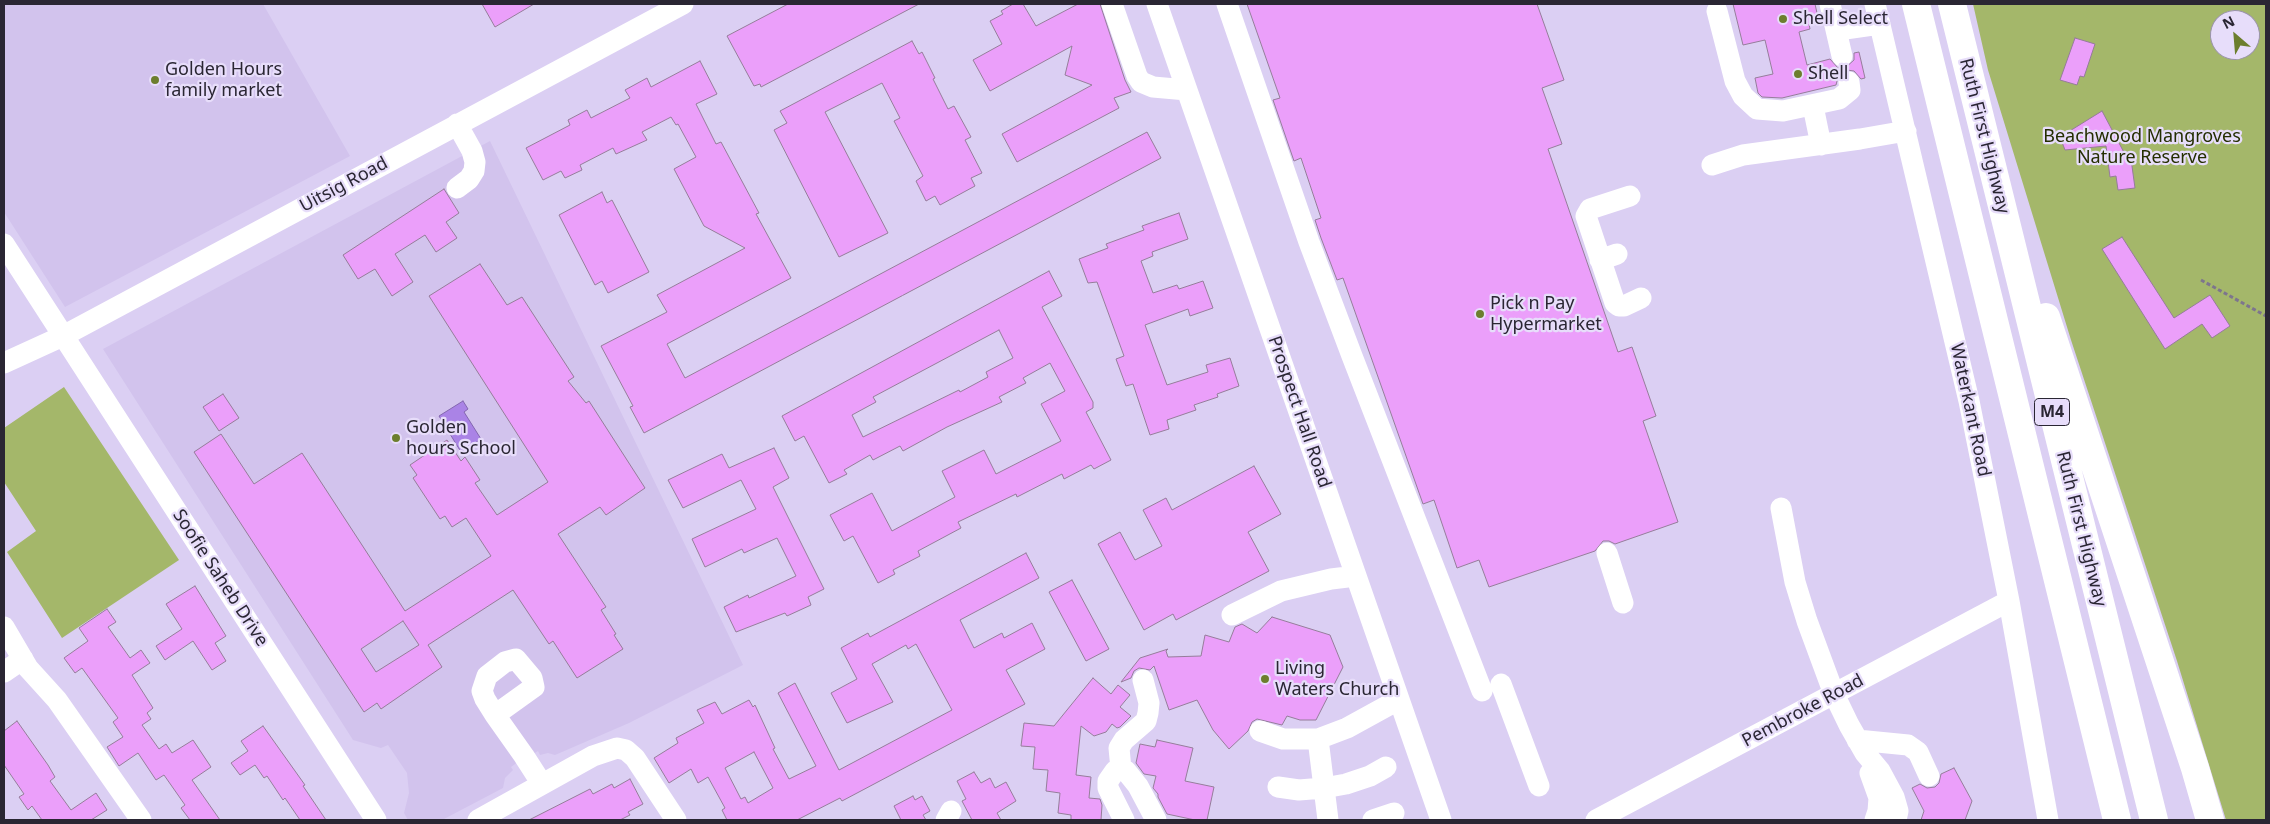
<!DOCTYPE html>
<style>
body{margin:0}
#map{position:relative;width:2270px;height:824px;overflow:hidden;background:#dbcff3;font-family:"Noto Sans",sans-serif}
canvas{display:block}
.frame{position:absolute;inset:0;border:5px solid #2a2633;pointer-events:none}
.north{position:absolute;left:2210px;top:10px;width:50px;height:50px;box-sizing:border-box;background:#e7ddfa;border:1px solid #9b94aa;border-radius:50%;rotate:333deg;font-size:14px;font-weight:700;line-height:20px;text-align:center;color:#2a2633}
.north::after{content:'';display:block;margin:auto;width:18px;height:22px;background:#6c7e2d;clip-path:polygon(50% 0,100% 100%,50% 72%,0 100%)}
</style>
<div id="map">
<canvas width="2270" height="824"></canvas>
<div class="frame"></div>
<div class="north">N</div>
</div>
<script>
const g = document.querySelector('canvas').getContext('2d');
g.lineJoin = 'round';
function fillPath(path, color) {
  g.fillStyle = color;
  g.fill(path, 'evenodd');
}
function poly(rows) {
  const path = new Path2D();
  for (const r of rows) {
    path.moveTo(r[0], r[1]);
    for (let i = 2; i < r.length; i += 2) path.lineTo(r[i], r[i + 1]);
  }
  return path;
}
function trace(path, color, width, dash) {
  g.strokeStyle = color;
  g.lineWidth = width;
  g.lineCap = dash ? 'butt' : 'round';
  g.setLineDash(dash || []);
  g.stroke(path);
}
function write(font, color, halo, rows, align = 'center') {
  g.font = font + ' "Noto Sans",sans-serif';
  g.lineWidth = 4.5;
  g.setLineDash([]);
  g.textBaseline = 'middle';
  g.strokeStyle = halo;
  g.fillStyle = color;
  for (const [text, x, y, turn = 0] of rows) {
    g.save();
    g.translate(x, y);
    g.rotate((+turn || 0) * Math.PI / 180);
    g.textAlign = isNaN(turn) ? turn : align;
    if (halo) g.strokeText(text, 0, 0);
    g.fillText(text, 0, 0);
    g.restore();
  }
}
const built = poly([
 [4,4,263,4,350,156,65,307,4,212],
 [490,141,743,665,629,723,555,755,548,753,540,755,538,751,533,754,531,752,511,767,513,770,505,778,503,788,442,820,408,820,404,813,409,793,407,773,388,745,381,748,353,740,103,349]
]);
const green = poly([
 [1973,4,2266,4,2266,820,2226,820,2177,661,2071,340,1988,70],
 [2220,20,2250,20,2250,50,2220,50],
 [64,387,179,560,62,638,7,552,36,531,4,482,4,428]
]);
const water = poly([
 [463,401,468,409,464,412,481,439,461,452,439,416,463,401]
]);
const building = poly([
 [482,4,534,4,495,27,482,4],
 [788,4,919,4,761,87,760,84,754,86,727,36,788,4],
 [1013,4,1023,4,1036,26,1078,4,1100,4,1125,80,1131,92,1114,98,1119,108,1017,162,1002,134,1092,85,1065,75,1072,46,990,91,973,60,1002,44,990,21,1003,14,1001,11,1013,4],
 [1247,4,1537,4,1564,80,1542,88,1562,144,1548,149,1618,352,1632,347,1656,416,1643,421,1678,522,1615,544,1609,541,1603,541,1595,551,1489,587,1479,560,1457,568,1434,500,1423,504,1343,278,1337,280,1321,238,1315,220,1321,218,1301,158,1294,161,1273,100,1280,98,1247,4],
 [1733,4,1815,4,1819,22,1809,24,1810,29,1799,32,1807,65,1830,59,1838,68,1845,68,1854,60,1854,53,1859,52,1865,78,1861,79,1854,71,1847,70,1838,77,1836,85,1782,98,1762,97,1758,93,1755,78,1773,74,1765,40,1743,45,1733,4],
 [2075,38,2095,44,2084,77,2080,76,2077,85,2060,80,2075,38],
 [912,41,919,54,922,52,935,78,933,79,948,109,954,106,971,137,965,140,982,173,971,178,975,186,940,205,935,196,926,201,916,181,923,176,894,121,900,118,882,83,825,112,888,233,839,257,774,130,787,123,780,111,912,41],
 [700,61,717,94,696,104,716,144,721,142,759,213,756,214,791,278,667,344,685,378,1147,132,1161,158,644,433,630,407,633,406,601,346,667,312,657,295,745,248,704,226,674,169,696,157,678,124,676,125,671,117,642,132,647,140,616,154,613,148,580,165,582,170,565,178,561,171,543,180,526,148,570,125,568,120,587,110,591,118,630,98,625,90,647,78,651,87,700,61],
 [2102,111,2128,160,2131,159,2135,188,2118,190,2116,176,2110,177,2106,146,2065,150,2060,137,2102,111],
 [444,189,459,213,446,222,457,238,436,252,425,235,395,254,413,282,392,296,375,269,358,279,343,255,444,189],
 [602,192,607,203,612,200,649,272,608,293,602,281,595,285,559,215,602,192],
 [1179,213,1188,239,1152,252,1153,256,1141,261,1153,293,1177,285,1179,289,1203,281,1213,308,1190,316,1188,309,1145,325,1167,385,1208,372,1206,365,1230,358,1239,386,1217,394,1218,397,1194,405,1196,410,1167,420,1169,429,1150,435,1133,384,1126,386,1116,359,1124,356,1097,282,1088,283,1079,259,1108,248,1106,244,1144,230,1142,226,1179,213],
 [2122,237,2174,318,2210,295,2230,326,2212,338,2202,324,2165,349,2102,249,2122,237],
 [480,264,507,305,522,297,574,377,568,381,586,403,589,401,645,488,606,515,600,507,558,534,606,607,601,610,616,634,614,635,623,649,577,678,553,641,549,644,513,590,428,645,442,667,381,709,377,703,364,712,194,452,221,434,254,484,302,453,405,611,491,556,466,518,452,527,445,516,440,519,413,478,417,475,410,465,447,440,461,461,465,457,480,480,475,483,497,515,548,482,429,296,480,264],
 [403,621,419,645,376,672,361,649,403,621],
 [1049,271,1062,296,1042,307,1093,402,1093,408,1086,412,1111,460,1094,469,1091,465,1064,479,1062,474,1017,497,1016,494,958,522,961,528,918,551,920,556,893,570,895,574,878,583,853,536,844,541,830,515,872,493,892,531,955,497,942,471,984,450,996,474,1061,441,1041,404,1065,391,1050,363,1023,378,1026,383,999,397,1002,402,947,427,903,451,900,446,873,460,870,455,844,470,847,474,829,483,804,436,795,441,782,416,1049,271],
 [999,330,1013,358,986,372,988,377,960,392,959,390,863,437,852,415,876,402,873,397,999,330],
 [223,394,239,418,219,431,203,407,223,394],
 [774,448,789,478,773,487,824,589,808,597,811,605,787,616,785,613,736,632,724,607,748,595,749,598,796,576,777,538,744,553,742,549,705,567,692,539,756,509,741,480,683,508,668,480,722,454,729,468,774,448],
 [1254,466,1281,514,1248,532,1269,571,1176,620,1173,614,1144,630,1098,544,1120,532,1135,560,1162,546,1143,510,1166,498,1172,510,1254,466],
 [1026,553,1039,578,960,620,974,648,1002,633,1004,638,1032,623,1045,649,1006,670,1025,704,842,801,840,798,797,820,727,820,722,810,725,808,708,777,698,783,691,769,669,783,654,758,678,743,676,738,704,723,697,710,715,702,722,714,749,700,753,707,755,705,775,748,773,749,789,779,816,766,778,693,795,683,839,770,952,710,916,644,908,649,906,645,872,664,893,702,847,723,831,693,857,679,841,648,868,633,870,637,1026,553],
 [754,752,773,788,748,803,745,797,741,799,725,768,754,752],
 [1072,580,1109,649,1086,661,1049,592,1072,580],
 [195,586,226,636,215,643,226,661,212,670,193,641,165,660,156,646,182,629,166,604,195,586],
 [107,609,116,622,108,627,130,658,141,650,150,663,132,675,153,708,147,713,151,719,142,725,159,749,166,744,172,753,193,740,211,767,192,780,220,820,190,820,181,808,185,805,164,775,156,780,138,753,119,766,107,747,123,737,113,722,118,718,82,668,75,673,64,658,88,641,79,628,107,609],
 [1272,617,1330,635,1343,667,1316,720,1300,720,1287,716,1282,725,1257,719,1252,722,1248,731,1229,749,1213,730,1197,700,1169,710,1154,666,1150,670,1139,668,1134,671,1131,678,1121,682,1140,658,1168,649,1166,651,1168,657,1201,656,1205,635,1229,642,1235,627,1242,624,1257,633,1272,617],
 [1093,678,1111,694,1118,685,1130,695,1120,707,1131,716,1120,727,1117,728,1112,724,1106,732,1094,736,1081,726,1076,775,1091,777,1089,798,1100,799,1102,805,1101,820,1071,820,1071,815,1058,813,1060,793,1046,791,1048,770,1033,769,1035,747,1021,746,1024,723,1054,726,1093,678],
 [17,721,48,765,55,777,50,781,71,810,96,793,107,810,91,820,42,820,32,806,28,810,19,797,24,794,4,765,4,731,17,721],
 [263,726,305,785,303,786,326,820,300,820,285,798,283,800,267,776,264,778,255,765,240,775,231,763,248,751,241,741,263,726],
 [1157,740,1193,748,1185,781,1214,787,1207,820,1195,820,1167,814,1158,797,1158,794,1153,788,1156,776,1144,774,1136,763,1140,744,1155,747,1157,740],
 [1954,768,1972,801,1965,820,1921,820,1924,811,1912,788,1920,784,1927,788,1935,787,1939,783,1941,774,1954,768],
 [974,772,981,783,990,778,995,788,1006,782,1016,801,997,813,1001,820,972,820,962,801,966,799,957,781,974,772],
 [630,779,643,804,628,812,630,815,620,820,529,820,590,789,593,794,612,784,614,788,630,779],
 [913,796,915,800,922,796,930,811,923,815,926,820,901,820,894,806,913,796]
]);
const path = poly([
 [2201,280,2266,316]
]);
const minor = poly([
 [1112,4,1137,76,1141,82,1153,87,1187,90],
 [1157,4,1441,820],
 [1227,4,1309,242,1352,356,1482,691],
 [1830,4,1842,56],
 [1875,4,1969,401,2009,601,2048,820],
 [1717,11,1735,81,1743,96,1757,109,1783,111,1839,99,1850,90,1849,82],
 [1838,30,1880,24],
 [1813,106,1821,145],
 [1712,165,1743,155,1860,139,1906,131],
 [457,188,469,179,474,171,475,162,472,151,457,124],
 [1630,196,1590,209,1586,216,1615,303,1619,306,1624,306,1641,298],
 [4,244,376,820],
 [1600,260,1617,254],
 [4,363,63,336,683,4],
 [1781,508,1795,582,1807,621,1834,694,1849,725,1865,753,1880,771,1894,797,1898,811,1896,820],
 [1607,553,1623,603],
 [1232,615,1281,591,1331,579,1356,576],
 [4,627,28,668,57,700,141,820],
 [4,672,23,659],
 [1501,684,1539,786],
 [495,715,534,687,532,678,516,659,505,662,487,676,482,691,485,699,495,715,524,756,542,784],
 [1260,731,1283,739,1318,739,1347,728,1398,700],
 [1318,739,1328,820],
 [1857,740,1908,745,1918,752,1929,776],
 [1121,769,1119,748,1124,740,1146,721,1148,713,1149,703,1143,680],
 [1121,769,1126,771,1138,786,1156,820],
 [1121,769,1115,771,1108,781,1108,788,1124,820],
 [1870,773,1879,798,1878,811,1875,820],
 [1278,787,1299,790,1324,788,1346,784,1370,776,1386,767],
 [478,820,593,756,617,748,626,750,635,758,676,820],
 [946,820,951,811],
 [1373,820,1394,813],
 [1596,820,2009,601]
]);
const highway = poly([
 [1916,4,2117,820],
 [1952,4,2154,820],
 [2046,317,2195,768,2210,820]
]);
const markers = [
 [1783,19,5,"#6c7e2d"],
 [1798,74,5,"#6c7e2d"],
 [155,80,5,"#6c7e2d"],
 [1480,314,5,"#6c7e2d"],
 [396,438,5,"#6c7e2d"],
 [1265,679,5,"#6c7e2d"]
];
const shields = [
 [2052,412,35]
];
const shieldNames = [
 ["M4",2052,412]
];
const poiNames = [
 ["Shell Select",1793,19],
 ["Golden Hours",165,70],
 ["family market",165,91],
 ["Shell",1808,74],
 ["Pick n Pay",1490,304],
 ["Hypermarket",1490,325],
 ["Golden",406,428],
 ["hours School",406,449],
 ["Living",1275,669],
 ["Waters Church",1275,690]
];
const streetNames = [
 ["Ruth First Highway",1984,136,76],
 ["Uitsig Road",344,185,-28],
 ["Waterkant Road",1970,410,78],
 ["Prospect Hall Road",1299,412,71],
 ["Ruth First Highway",2081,529,76],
 ["Soofie Saheb Drive",220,578,57],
 ["Pembroke Road",1803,711,-28]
];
const parkNames = [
 ["Beachwood Mangroves",2142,137],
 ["Nature Reserve",2142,158]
];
fillPath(built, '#d2c3ed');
fillPath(green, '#a4b76a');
fillPath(water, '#aa83e6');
trace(water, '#8467b0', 1);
fillPath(building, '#eb9ffa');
trace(building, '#957d9a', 1);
trace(path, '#7d758d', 3, [4, 2.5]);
trace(minor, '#fff', 21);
trace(highway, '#fff', 28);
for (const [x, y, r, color] of markers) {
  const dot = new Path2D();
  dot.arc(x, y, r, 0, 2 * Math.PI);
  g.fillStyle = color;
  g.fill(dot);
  trace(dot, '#e7ddfa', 2);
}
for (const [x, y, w] of shields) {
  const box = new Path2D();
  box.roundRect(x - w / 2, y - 13.5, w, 27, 4);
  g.fillStyle = '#e7ddfa';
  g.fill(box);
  trace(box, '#2a2633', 1);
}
write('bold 16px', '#2a2633', null, shieldNames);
write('18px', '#2a2633', '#e7ddfa', poiNames, 'left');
write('18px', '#2a2633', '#e7ddfa', streetNames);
write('18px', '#242e00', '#e7ddfa', parkNames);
</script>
